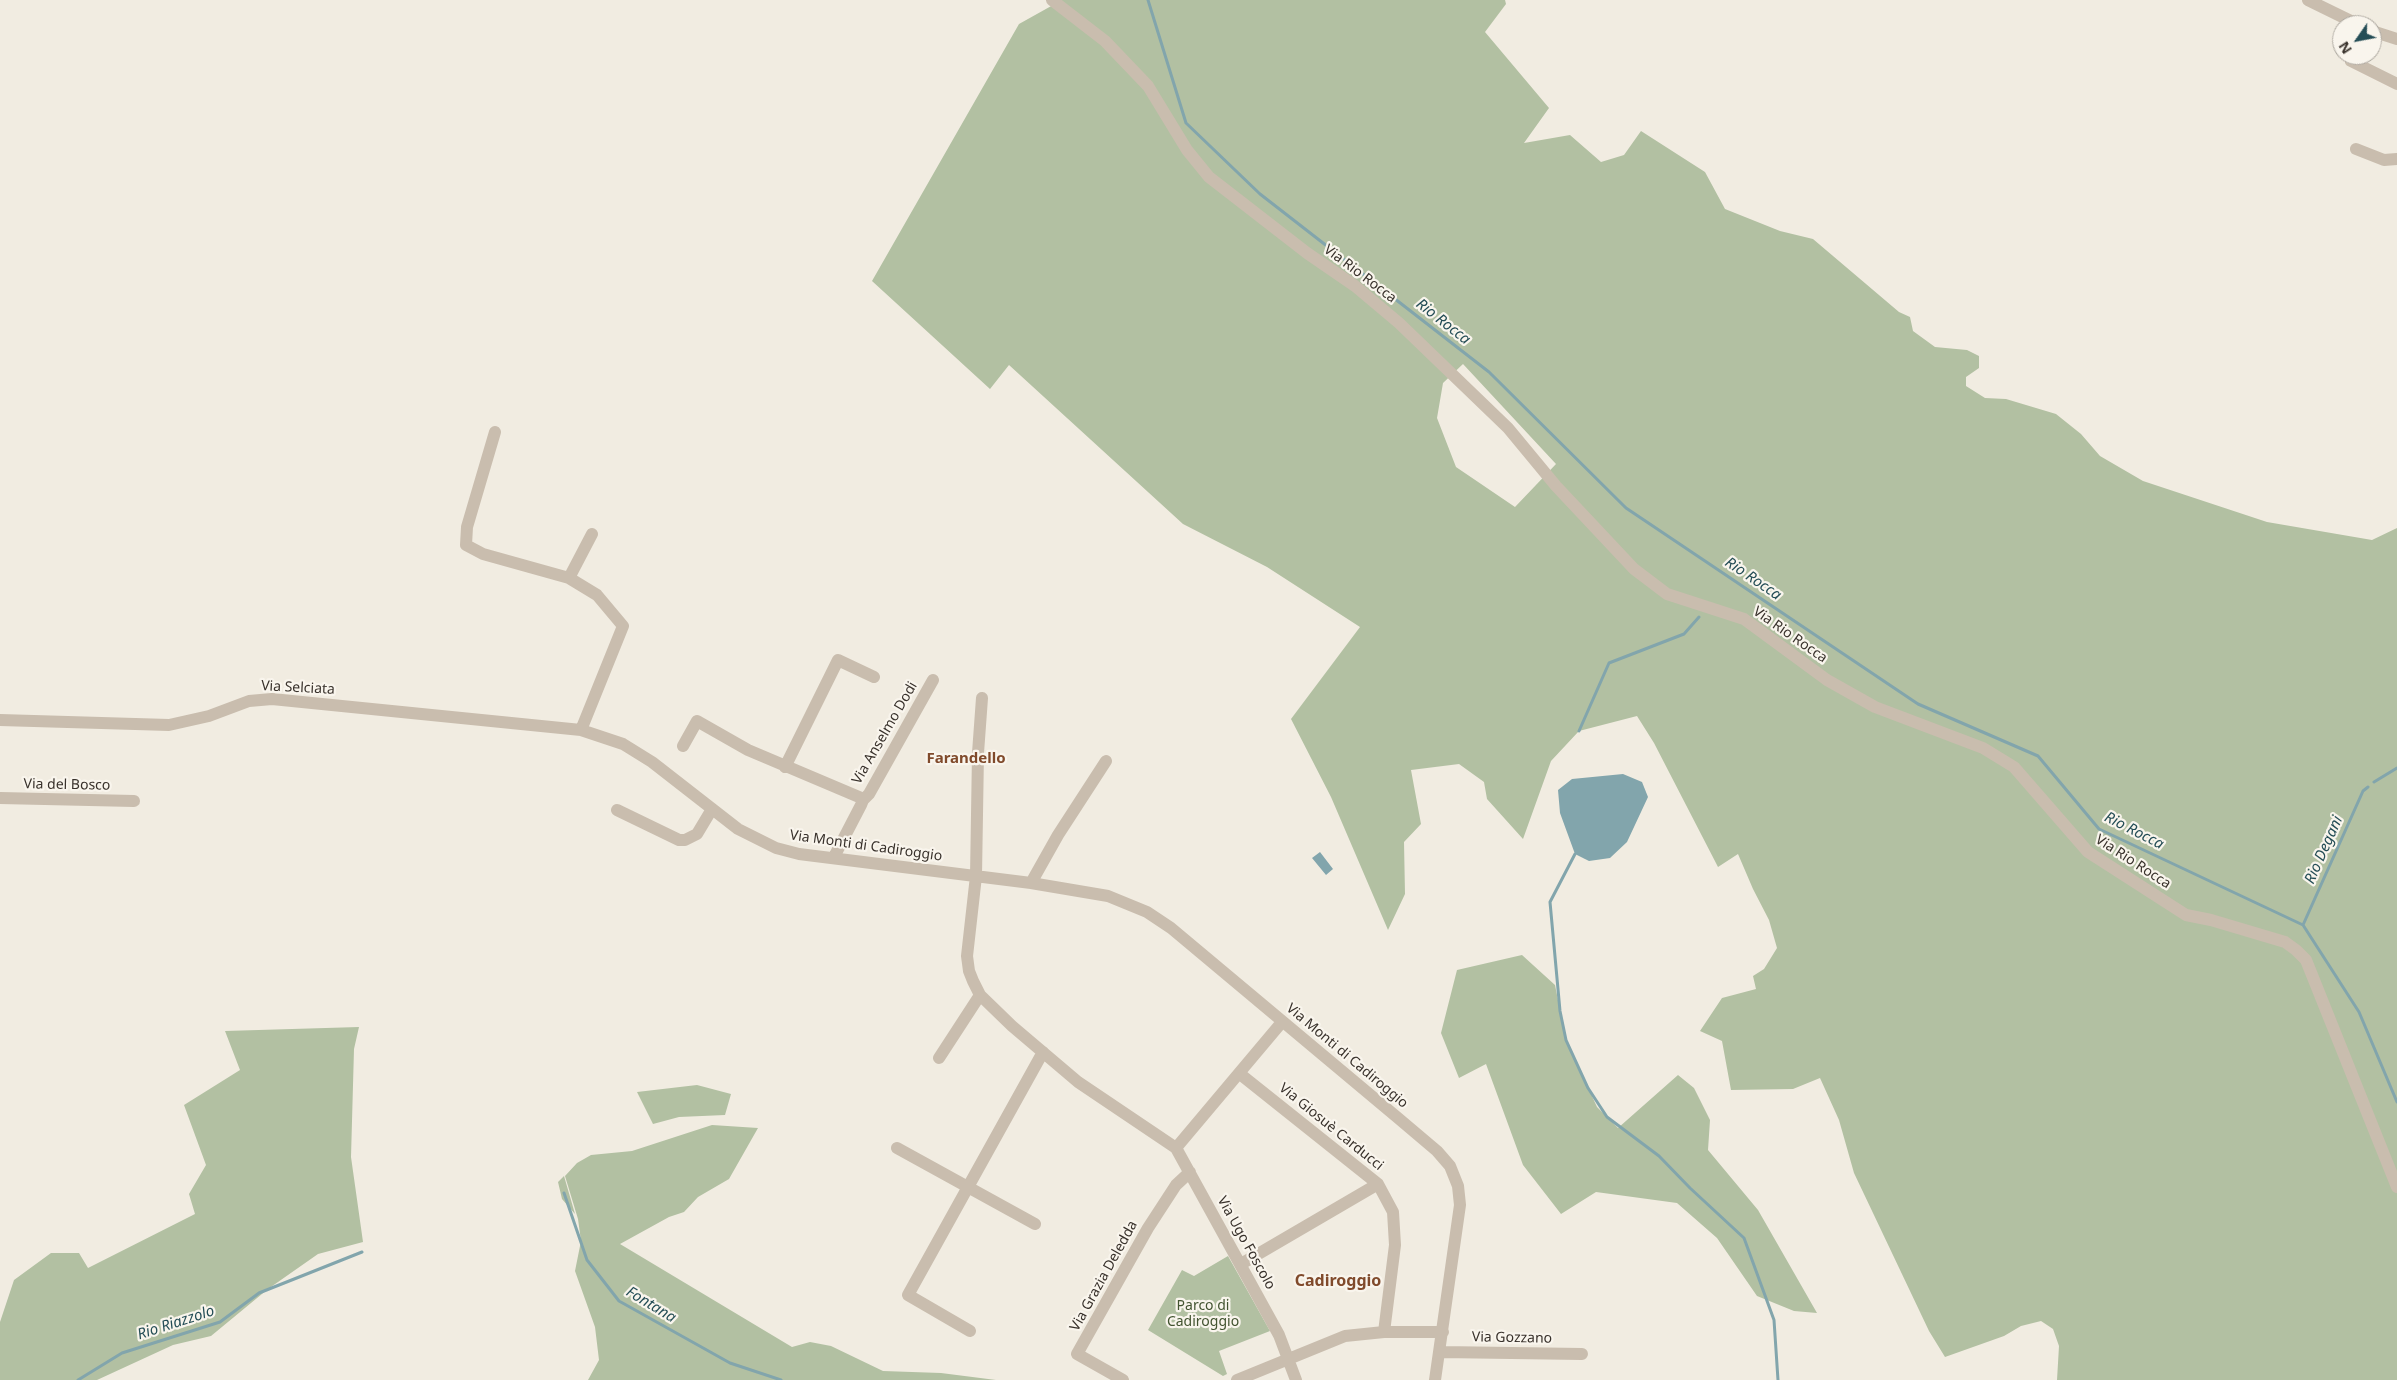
<!DOCTYPE html>
<meta charset="utf-8">
<style>
body{margin:0}
#map{position:relative;width:2397px;height:1380px;overflow:hidden;background:#f1ece1;font-family:"Noto Sans",sans-serif}
canvas{display:block}
.north{position:absolute;left:2332px;top:15px;width:50px;height:50px;box-sizing:border-box;background:#f9f5ed;border:1px solid #aca79f;border-radius:50%;rotate:237deg;font-size:14px;font-weight:700;line-height:20px;text-align:center;color:#38312b}
.north::after{content:'';display:block;margin:auto;width:18px;height:22px;background:#244d56;clip-path:polygon(50% 0,100% 100%,50% 72%,0 100%)}
</style>
<div id="map">
<canvas width="2397" height="1380"></canvas>
<div class="north">N</div>
</div>
<script>
const g = document.querySelector('canvas').getContext('2d');
g.lineJoin = 'round';
function fillPath(path, color) {
  g.fillStyle = color;
  g.fill(path, 'evenodd');
}
function poly(rows) {
  const path = new Path2D();
  for (const r of rows) {
    path.moveTo(r[0], r[1]);
    for (let i = 2; i < r.length; i += 2) path.lineTo(r[i], r[i + 1]);
  }
  return path;
}
function trace(path, color, width, dash) {
  g.strokeStyle = color;
  g.lineWidth = width;
  g.lineCap = dash ? 'butt' : 'round';
  g.setLineDash(dash || []);
  g.stroke(path);
}
function write(font, color, halo, rows, align = 'center') {
  g.font = font + ' "Noto Sans",sans-serif';
  g.lineWidth = 4.5;
  g.setLineDash([]);
  g.textBaseline = 'middle';
  g.strokeStyle = halo;
  g.fillStyle = color;
  for (const [text, x, y, turn = 0] of rows) {
    g.save();
    g.translate(x, y);
    g.rotate((+turn || 0) * Math.PI / 180);
    g.textAlign = isNaN(turn) ? turn : align;
    if (halo) g.strokeText(text, 0, 0);
    g.fillText(text, 0, 0);
    g.restore();
  }
}
const green = poly([
 [1062,0,1505,0,1506,4,1485,32,1549,108,1524,143,1570,135,1601,162,1624,155,1641,131,1705,172,1725,209,1780,231,1813,239,1899,312,1910,317,1913,331,1935,347,1967,350,1979,356,1979,368,1966,377,1966,386,1985,398,2006,399,2056,414,2081,434,2100,456,2143,481,2267,522,2372,540,2397,528,2397,1380,2057,1380,2059,1346,2053,1329,2041,1321,2021,1326,2004,1336,1945,1357,1929,1331,1854,1173,1839,1120,1820,1078,1793,1089,1731,1090,1722,1041,1700,1031,1722,998,1756,989,1753,976,1764,969,1777,948,1769,920,1753,889,1738,854,1718,867,1654,743,1637,716,1579,731,1551,761,1523,839,1487,799,1484,782,1459,764,1411,770,1421,824,1404,842,1405,894,1388,930,1331,797,1291,719,1360,627,1267,567,1183,524,1009,365,990,389,872,281,1019,24],
 [1463,364,1556,464,1515,507,1456,467,1437,418,1443,383],
 [1522,955,1555,985,1566,1040,1597,1107,1618,1128,1678,1075,1694,1088,1710,1120,1708,1150,1758,1210,1817,1313,1794,1311,1757,1296,1717,1238,1677,1203,1596,1192,1561,1214,1523,1165,1486,1064,1459,1078,1441,1033,1457,970],
 [359,1027,354,1049,351,1157,363,1242,318,1254,268,1289,211,1336,173,1345,97,1380,0,1380,0,1322,14,1280,51,1253,79,1253,88,1268,195,1214,189,1194,206,1165,184,1105,240,1070,225,1031],
 [697,1085,731,1094,725,1115,679,1117,653,1124,637,1092],
 [712,1125,758,1128,729,1179,698,1197,684,1212,669,1217,620,1244,792,1347,810,1342,831,1346,883,1371,941,1373,996,1380,588,1380,599,1360,595,1327,575,1271,581,1241,578,1219,565,1176,577,1163,591,1155,632,1151],
 [564,1176,575,1214,562,1199,558,1182],
 [1228,1256,1270,1331,1219,1351,1227,1374,1223,1376,1148,1330,1182,1270,1194,1276]
]);
const water = poly([
 [1623,774,1642,782,1648,797,1627,842,1610,858,1589,861,1575,854,1560,813,1558,790,1572,779],
 [1320,852,1333,869,1326,875,1312,858]
]);
const stream = poly([
 [1148,0,1186,123,1260,194,1489,372,1626,508,1918,704,2038,756,2099,829,2303,925,2359,1012,2397,1102],
 [1579,731,1609,663,1684,634,1699,617],
 [2374,782,2397,768],
 [1575,854,1550,902,1560,1011,1566,1040,1588,1088,1607,1117,1659,1156,1690,1188,1744,1238,1774,1320,1778,1380],
 [2303,925,2363,791,2368,787],
 [564,1193,587,1260,619,1301,730,1363,781,1380],
 [78,1380,122,1353,220,1322,259,1293,362,1252]
]);
const minor = poly([
 [1052,0,1105,41,1148,86,1187,150,1209,177,1307,253,1355,286,1399,323,1508,428,1556,486,1634,569,1667,594,1744,619,1827,680,1875,707,1983,748,2014,767,2088,852,2186,915,2211,920,2285,942,2296,950,2306,960,2397,1187],
 [2308,0,2359,25],
 [2372,31,2397,39],
 [2353,55,2351,61,2397,84],
 [2356,149,2384,160,2397,159],
 [495,432,467,527,466,545,483,554,569,578],
 [982,698,978,753,976,876,967,956,969,971,973,981,980,995,1012,1026,1078,1082,1176,1148,1279,1335,1296,1380],
 [0,720,169,725,209,716,249,701,272,699,581,730,623,744,652,762,738,829,776,848,799,854,1031,883,1108,896,1147,912,1171,928,1398,1118,1437,1151,1450,1166,1458,1186,1460,1205,1435,1380],
 [581,730,623,626,597,595,569,578,592,534],
 [683,746,697,721,748,750,859,797,863,800,861,805,834,857],
 [785,767,838,660,874,677],
 [0,798,134,801],
 [863,800,869,794,933,680],
 [617,810,679,840,685,840,697,834,712,809],
 [1031,883,1058,835,1106,761],
 [939,1058,980,995],
 [1240,1074,1378,1184,1393,1212,1395,1245,1384,1332],
 [897,1148,1035,1224],
 [1176,1148,1282,1022],
 [1241,1264,1378,1184],
 [970,1331,908,1295,1043,1052],
 [1441,1352,1582,1354],
 [1123,1380,1077,1354,1148,1228,1176,1185,1190,1172],
 [1237,1380,1345,1336,1384,1332,1443,1332]
]);
const streetNames = [
 ["Via Rio Rocca",1360,274,37],
 ["Via Rio Rocca",1790,635,35],
 ["Via Selciata",298,688,3],
 ["Via Anselmo Dodi",885,733,-60],
 ["Via del Bosco",67,785,1],
 ["Via Monti di Cadiroggio",866,846,8],
 ["Via Rio Rocca",2133,862,33],
 ["Via Monti di Cadiroggio",1347,1056,40],
 ["Via Giosuè Carducci",1331,1127,39],
 ["Via Ugo Foscolo",1246,1243,61],
 ["Via Grazia Deledda",1104,1276,-61],
 ["Via Gozzano",1512,1338,1]
];
const parkNames = [
 ["Parco di",1203,1306],
 ["Cadiroggio",1203,1322]
];
const waterNames = [
 ["Rio Rocca",1443,322,38],
 ["Rio Rocca",1753,579,34],
 ["Rio Rocca",2134,831,27],
 ["Rio Degani",2324,850,-66],
 ["Fontana",651,1305,31],
 ["Rio Riazzolo",176,1323,-18]
];
const neighbourhoodNames = [
 ["Farandello",966,759]
];
const quarterNames = [
 ["Cadiroggio",1338,1281]
];
fillPath(green, '#b2c0a2');
fillPath(water, '#82a5ac');
trace(stream, '#82a5ac', 3);
trace(minor, '#c9bdae', 12);
write('14px', '#38312b', '#f9f5ed', streetNames);
write('14px', '#435431', '#f9f5ed', parkNames);
write('italic 15px', '#244d56', '#f9f5ed', waterNames);
write('bold 15px', '#804a2b', '#f9f5ed', neighbourhoodNames);
write('bold 16px', '#804a2b', '#f9f5ed', quarterNames);
</script>
